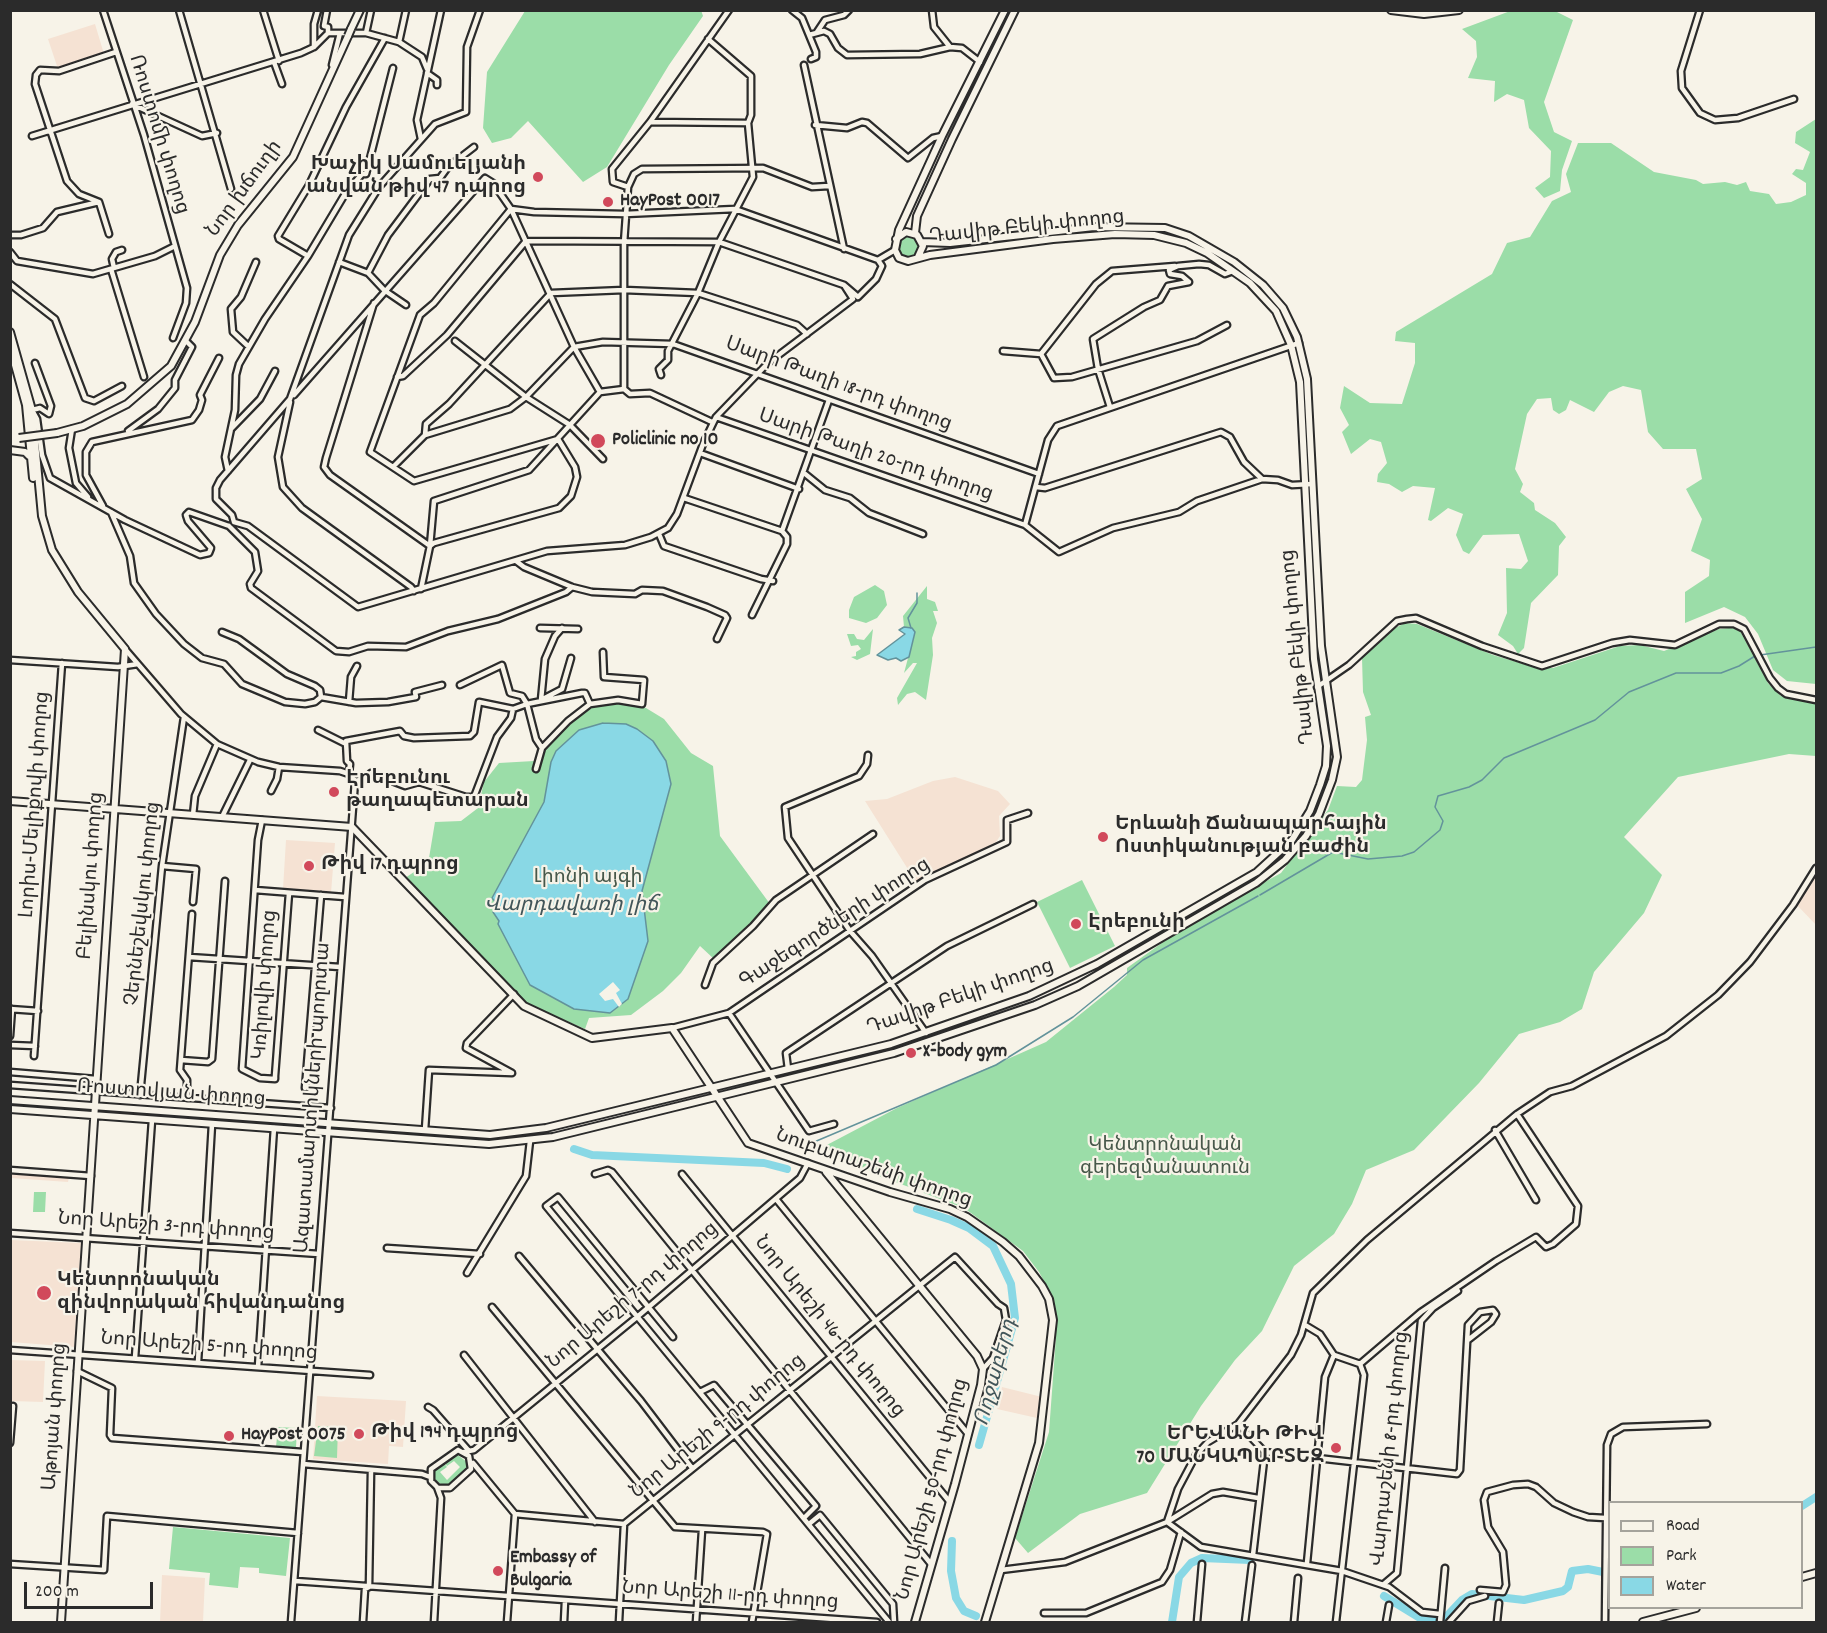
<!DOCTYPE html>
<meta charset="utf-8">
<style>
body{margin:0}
#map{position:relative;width:1827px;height:1633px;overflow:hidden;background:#f7f3e8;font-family:Dekko,sans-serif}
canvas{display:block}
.frame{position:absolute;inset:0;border:12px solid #2b2b2b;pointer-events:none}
.legend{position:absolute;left:1608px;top:1501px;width:195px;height:108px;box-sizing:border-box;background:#f7f3e8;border:2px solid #a5a39c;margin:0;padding:8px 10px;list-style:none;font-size:18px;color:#2b2b2b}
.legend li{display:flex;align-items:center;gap:12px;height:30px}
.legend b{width:30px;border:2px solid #a5a39c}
.scale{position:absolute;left:24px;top:1582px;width:129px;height:27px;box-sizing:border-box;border:3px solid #2b2b2b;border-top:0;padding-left:8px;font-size:18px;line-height:21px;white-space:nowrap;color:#2b2b2b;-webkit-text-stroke:4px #f7f3e8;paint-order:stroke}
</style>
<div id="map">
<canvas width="1827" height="1633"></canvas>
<div class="frame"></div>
<ul class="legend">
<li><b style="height:8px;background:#f7f3e8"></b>Road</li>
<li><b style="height:16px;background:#9bdda8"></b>Park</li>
<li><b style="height:16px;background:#89d8e5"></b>Water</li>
</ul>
<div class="scale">200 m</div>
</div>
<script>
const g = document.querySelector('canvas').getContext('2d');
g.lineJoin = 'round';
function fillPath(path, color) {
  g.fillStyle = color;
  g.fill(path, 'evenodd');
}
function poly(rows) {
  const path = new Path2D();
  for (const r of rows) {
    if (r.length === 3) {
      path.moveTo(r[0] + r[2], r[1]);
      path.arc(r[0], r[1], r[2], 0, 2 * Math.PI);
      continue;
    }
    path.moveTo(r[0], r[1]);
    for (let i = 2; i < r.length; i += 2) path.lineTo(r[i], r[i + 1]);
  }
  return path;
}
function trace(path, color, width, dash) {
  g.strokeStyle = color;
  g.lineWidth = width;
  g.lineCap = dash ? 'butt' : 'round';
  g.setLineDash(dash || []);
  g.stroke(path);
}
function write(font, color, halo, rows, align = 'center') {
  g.font = font + ' Dekko,"Noto Sans Armenian",sans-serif';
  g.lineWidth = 4.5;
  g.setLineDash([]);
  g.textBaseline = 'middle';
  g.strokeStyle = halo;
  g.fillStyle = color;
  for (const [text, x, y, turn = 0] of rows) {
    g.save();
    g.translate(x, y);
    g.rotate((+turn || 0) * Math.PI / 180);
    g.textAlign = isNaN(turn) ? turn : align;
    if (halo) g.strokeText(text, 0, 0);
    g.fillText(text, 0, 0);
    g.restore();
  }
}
const built = poly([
 [95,24,104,54,58,69,48,39],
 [955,777,998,791,1010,804,999,816,1000,836,996,842,916,882,865,801,887,799,933,781],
 [286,840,335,843,331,893,283,889],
 [1816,873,1816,925,1796,904],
 [11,1173,69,1177,68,1182,11,1178],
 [11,1240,81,1243,74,1347,11,1342],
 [10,1360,45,1361,43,1402,11,1401],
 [1002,1387,1042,1397,1037,1418,997,1409],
 [317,1396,406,1401,403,1447,389,1446,388,1464,313,1459],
 [162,1575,205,1578,203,1622,160,1622]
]);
const green = poly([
 [1513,10,1555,11,1573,20,1544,102,1554,132,1572,141,1562,170,1560,191,1544,198,1535,188,1550,177,1551,151,1529,128,1524,100,1507,94,1494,102,1495,81,1468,78,1477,57,1476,41,1462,29],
 [525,11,701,10,703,16,669,65,607,167,583,182,528,121,511,138,492,143,483,128,487,72],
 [1816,119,1816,684,1787,681,1773,670,1758,634,1745,617,1724,607,1685,623,1685,592,1709,576,1710,560,1691,551,1702,519,1686,489,1702,479,1696,449,1663,449,1648,432,1641,390,1623,386,1609,392,1594,412,1570,400,1566,410,1559,414,1553,410,1551,398,1537,399,1527,414,1515,469,1523,484,1520,492,1534,503,1535,510,1555,523,1566,537,1559,546,1558,575,1531,603,1524,648,1518,654,1513,646,1498,635,1507,613,1506,568,1521,569,1528,561,1519,534,1483,535,1469,554,1463,551,1456,535,1463,514,1448,508,1431,521,1428,520,1435,488,1413,486,1402,492,1389,484,1377,482,1378,474,1387,463,1381,442,1370,439,1351,454,1342,432,1349,425,1340,408,1344,386,1370,403,1402,404,1415,363,1415,343,1395,341,1396,332,1492,274,1507,243,1530,237,1552,201,1571,192,1566,174,1578,143,1611,143,1654,172,1696,180,1703,184,1725,182,1737,185,1746,182,1750,191,1769,194,1776,204,1791,202,1806,195,1806,183,1792,174,1796,169,1803,170,1810,152,1795,143,1796,132],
 [908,247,11],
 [875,585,884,591,887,605,877,618,866,623,849,618,849,610,854,597],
 [927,586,927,599,935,602,938,611,933,611,937,623,932,638,933,655,926,700,915,692,907,694,898,705,897,698,917,663,913,663,904,673,915,632,912,628,904,627,903,616],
 [1405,623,1417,624,1493,655,1537,668,1553,668,1620,646,1640,645,1664,651,1719,629,1738,627,1768,683,1781,696,1816,702,1816,756,1789,754,1678,777,1624,837,1662,875,1644,913,1594,972,1582,1009,1560,1022,1519,1034,1479,1083,1414,1150,1366,1170,1352,1204,1334,1234,1294,1266,1262,1331,1235,1360,1201,1406,1147,1493,1080,1514,1028,1553,1015,1538,1049,1432,1056,1337,1054,1300,1039,1272,1023,1251,964,1208,924,1193,916,1183,909,1187,881,1177,823,1147,897,1108,1046,1042,1114,987,1127,975,1127,968,1184,927,1281,873,1328,810,1337,786,1356,787,1362,780,1367,740,1365,717,1371,715,1363,692,1362,658,1393,629],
 [873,629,870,654,857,660,851,657,856,656,856,652,861,649,858,645,851,646,847,634,854,634,857,639,864,640],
 [629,702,646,708,664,719,691,753,713,766,720,836,770,904,714,959,700,946,681,973,663,991,631,1015,589,1018,585,1029,525,1003,405,878,420,868,429,858,435,822,461,821,478,808,484,782,499,763,534,761,559,734,592,706],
 [1082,880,1115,946,1070,968,1037,902],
 [34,1192,46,1192,45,1212,33,1212],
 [318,1426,338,1427,337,1458,314,1456],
 [278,1427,297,1428,296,1448,276,1447],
 [455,1453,467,1462,468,1468,459,1479,444,1487,434,1478,432,1470,442,1461,447,1467,440,1472,447,1480,460,1467,454,1461,447,1466,443,1461],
 [173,1527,290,1538,286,1576,259,1573,259,1568,240,1567,238,1588,209,1585,210,1573,169,1569]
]);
const water = poly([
 [904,627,912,628,915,632,909,657,901,661,896,658,888,660,877,655,905,634,899,630,904,627],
 [603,723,626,724,637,729,653,741,666,761,671,784,642,891,648,941,628,999,610,1013,574,1009,530,985,498,924,499,921,493,912,499,906,492,898,544,802,551,762,556,751,579,730,603,723]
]);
const pier = poly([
 [613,982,620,990,616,993,622,1004,619,1007,613,999,605,1001,599,994]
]);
const stream = poly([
 [911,628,908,618,917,603,917,593],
 [1760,655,1816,647],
 [1260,895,1333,852,1368,859,1402,856,1414,852,1440,830,1443,821,1435,807,1438,796,1469,787,1482,780,1504,758,1595,720,1629,692,1676,673,1721,673,1739,666,1755,656],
 [807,1145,996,1065,1073,1017,1143,960,1258,896]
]);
const river = poly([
 [574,1149,592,1155,764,1163,787,1169],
 [917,1209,951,1220,969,1228,993,1246,1011,1284,1015,1318,979,1445],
 [1802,1506,1816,1497],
 [952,1541,951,1571,956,1598,964,1611,976,1616],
 [1384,1596,1420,1618,1437,1620,1446,1617,1462,1600,1472,1594,1524,1600,1563,1591,1568,1587,1572,1571,1588,1569,1603,1572],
 [1172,1622,1179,1577,1191,1563,1202,1558,1250,1560]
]);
const minor = poly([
 [103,10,144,135,187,288,186,303,173,338],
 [179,10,231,189],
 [263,10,279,61],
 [327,10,324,26,328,27,328,33],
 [792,10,802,18,816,52,816,57,811,59],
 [932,10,934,27,950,47],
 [1700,10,1681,71,1682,88,1700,113,1715,120,1738,118,1794,99],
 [817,32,825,20,844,15,849,10],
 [366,33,371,10],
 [809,35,824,31,830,34,838,48,847,55,920,54,950,47,962,48,980,62],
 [399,42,406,10],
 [314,47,314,24,318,10],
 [274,62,282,84],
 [332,65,340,33],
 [804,65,844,249],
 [427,73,437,80,437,85],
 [132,104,202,136,217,133],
 [650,122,748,123],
 [815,125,847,128,862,122,867,123,908,158,933,138,942,136],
 [32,136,301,53,314,47,328,33,366,33,399,42,422,57,427,69],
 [421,139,417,120,441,10],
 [628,187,613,182,612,169,650,122,729,10],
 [511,209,534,212,625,214,735,209,878,260],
 [109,234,99,202,79,194,67,181,35,84,36,75,40,70,59,71,116,52],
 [10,235,21,235,43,228,57,212,99,202],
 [10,252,17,261,93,274,155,256,175,246],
 [308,256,279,239,278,236,309,185,346,107,385,38],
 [878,260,895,250],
 [339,262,368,273,384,290,406,305],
 [114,268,112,259,116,252,122,250],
 [111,269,144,377],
 [368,273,388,235,430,179,440,178,448,167,474,147],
 [10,284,55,319,85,398,94,401,122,386],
 [374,303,326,458,324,467,330,475,430,546,434,543,559,508,571,496,577,477,575,467,558,439,414,481,370,452,420,315,434,303,511,209],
 [455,341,526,397,570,425,603,459],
 [249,347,233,332,231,309,241,297,256,262],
 [1003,351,1041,354],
 [1041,354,1054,378,1072,377,1197,341,1227,325],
 [1041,354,1096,284,1112,271,1175,266],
 [35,363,51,406,49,414,40,408,32,410,37,419,42,455,50,478,125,520,200,555,209,553,211,548,188,521,186,515,189,512,229,526],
 [661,375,659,369,668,360,668,351,698,293,719,242,753,177,748,123,751,115,751,76,708,39],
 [397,377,403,376,447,335,526,241,719,242,844,285,858,297,876,279,882,266,878,260],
 [624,389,624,243,628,187,634,174,642,169,763,168,812,187,829,186],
 [600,392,624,389,630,394,650,393,712,422],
 [294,395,485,178,493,183,511,209,574,347,600,392],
 [290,402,278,457,283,487,302,508,411,587,414,591],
 [1110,407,1098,369,1093,339,1144,307,1160,300,1168,286,1189,282,1182,276,1170,274,1169,270,1178,266,1199,264,1209,265,1225,274,1233,271],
 [716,417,1025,525,1059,552,1113,528,1179,512,1197,501,1262,479,1278,480,1292,485,1312,484],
 [72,429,69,448,76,483,88,497],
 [231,429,260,399,275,371],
 [128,431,158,409,175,388,175,380,192,347,186,341],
 [425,435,510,409,526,397,574,347,603,342,673,344,1039,474],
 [700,453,799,489],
 [394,466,425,435,426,424,449,404,551,293,624,290,698,293,797,325,807,334],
 [228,471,225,457,235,410,236,375,239,364,265,319,308,256,345,194,362,174,366,174,393,68],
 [804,473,825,490,850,498,869,513,923,534],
 [1036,487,1045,488,1221,432,1230,437,1244,462,1262,479],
 [684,498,782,531],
 [434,501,529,470,600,392],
 [103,506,86,475,86,452,92,442,192,420,199,410,202,400,200,395,219,358],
 [111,512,130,556,134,583,156,614,184,644,202,658,224,664,242,684,285,702,305,704,315,702,321,697,356,703,388,702,416,697,415,692,442,685],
 [234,522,248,526,358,607,547,551,625,545,651,537,668,528,677,514,703,444,716,417,768,363,853,299,844,285],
 [234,522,232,515,216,499,216,488,220,480,290,399,349,235,379,187,435,124,466,112,467,47,480,10],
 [1025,525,1048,440,1057,426,1299,343],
 [229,526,255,552,258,571,250,584,251,588,336,651,349,652,368,646,406,647,448,631,498,619,566,592,572,587],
 [782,531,829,400],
 [659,534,664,546,761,579,773,581],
 [516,561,524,567,572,587,592,592,635,594,642,590,663,591,707,607,725,615,727,618,717,639],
 [421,589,430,546,434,501],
 [752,615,787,544,787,537,782,531],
 [540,628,578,629],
 [562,628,555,636,545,659,541,700,562,689,571,658],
 [222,632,239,639,287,674,315,686,320,690,321,697],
 [125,649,181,714,217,744,258,762,279,767,340,771,349,774,355,781],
 [10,660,118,667,138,664],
 [1317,687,1349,665,1397,621,1407,619,1416,618,1482,646,1542,666,1612,643,1630,640,1675,645,1719,624,1734,624,1744,629,1770,678,1778,688,1786,694,1816,700],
 [349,702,351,677,357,666],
 [318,730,344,743],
 [542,748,536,739,527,704,582,693,585,693,590,704],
 [868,755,867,764,859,776,785,807,788,838,850,931,872,956,926,1033],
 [536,769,542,748,568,721,590,704,618,700,642,704,644,680,604,677,603,652],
 [349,774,350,764,347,761,346,741,400,731,404,736,414,738,470,736,474,732,479,702,513,709,527,704,522,696,510,693,502,665,460,685],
 [355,781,365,779,371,773,405,786,419,782,466,797,474,797,497,737,511,718,513,709],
 [271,791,277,779,279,767],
 [193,815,195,796,217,744],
 [222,817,250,760],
 [262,820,258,840,242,1069,260,1078,275,1079,275,1076,289,893],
 [162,866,196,869,193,902],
 [255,890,345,897],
 [189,957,340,967],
 [705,985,713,963,753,926,776,900,873,834],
 [10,1009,38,1011],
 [729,1013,809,1131,834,1124],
 [672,1028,729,1013,925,880,1007,842,1007,820,1028,813],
 [10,1036,12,1009],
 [10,1045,35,1046],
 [34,1056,62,663],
 [181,1060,208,1062,212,1059,225,881],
 [788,1069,786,1053,947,946,1033,904],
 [10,1072,96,1079],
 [10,1085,331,1108],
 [305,1088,321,895],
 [140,1095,162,866,184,717],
 [187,1098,187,1080,180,1070,192,914],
 [425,1130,429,1070,512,1073,466,1048,467,1043,514,994],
 [1495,1130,1536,1200],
 [10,1170,91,1176],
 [595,1174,608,1170,612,1172,931,1564],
 [682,1174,949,1501],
 [776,1199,968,1434],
 [10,1233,319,1254],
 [387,1248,480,1254],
 [519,1256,641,1401,692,1468],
 [467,1273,526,1176,530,1141],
 [492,1307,675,1527,763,1532,767,1534,752,1622],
 [1305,1325,1320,1334,1334,1355,1360,1364,1421,1312,1496,1261,1536,1237,1546,1247,1553,1244,1576,1224,1578,1206,1517,1114],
 [673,1337,558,1197,546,1206,889,1622],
 [10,1350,370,1375],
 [464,1355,595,1522],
 [135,1358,152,1120],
 [198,1362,212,1124],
 [258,1367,274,1128],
 [77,1371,112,1388,110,1435,112,1438,303,1452],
 [700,1392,714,1385,816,1506,804,1518],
 [428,1407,433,1410,469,1451],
 [1238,1424,1265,1452],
 [10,1443,13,1406],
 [458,1450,469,1456,471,1469,450,1488,438,1488,431,1481,431,1469,458,1450],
 [464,1452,474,1450,637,1317,800,1178,808,1163],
 [1265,1452,1457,1474,1460,1470,1468,1325,1480,1312,1493,1310,1496,1314,1491,1322,1468,1340],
 [473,1463,515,1514],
 [303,1464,422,1474,430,1477],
 [515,1514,624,1524,955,1257,998,1304,1004,1308,1006,1320,993,1358,983,1369],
 [1167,1522,1178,1489,1196,1455,1208,1442,1238,1424,1291,1355,1301,1335,1313,1293,1367,1240,1517,1114,1550,1092,1572,1086,1666,1036,1718,995,1750,962,1793,905,1816,868],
 [1167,1522,1201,1547,1342,1571,1389,1587,1422,1612,1440,1614],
 [809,1524,820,1515,893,1604,894,1622],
 [1253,1555,1265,1452],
 [1307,1563,1325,1377,1334,1355],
 [10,1564,104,1570,107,1516,298,1533],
 [1001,1570,1065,1562,1167,1522,1212,1494,1223,1492,1258,1498],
 [295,1581,877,1622],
 [1384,1584,1397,1573,1421,1321,1433,1308,1458,1291],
 [1480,1590,1503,1592,1506,1585,1503,1552,1488,1527,1484,1500,1487,1492,1513,1485,1528,1484,1536,1487,1554,1503,1573,1512,1588,1517,1605,1518],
 [1044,1613,1086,1613,1162,1582,1170,1570,1181,1532],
 [291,1622,355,781],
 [363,1622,365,1589,369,1587,371,1471],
 [434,1622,441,1498,437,1487],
 [507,1622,515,1514],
 [564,1622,565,1601],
 [619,1622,624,1524],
 [696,1622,702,1530],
 [1197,1622,1202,1564],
 [1245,1622,1252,1565],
 [1294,1622,1298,1578],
 [1336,1622,1364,1375,1360,1364],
 [1386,1622,1389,1605],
 [1440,1622,1445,1568],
 [1449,1622,1468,1601,1485,1596],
 [1497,1622,1499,1603],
 [1605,1622,1607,1445,1611,1434,1623,1427,1707,1424]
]);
const major = poly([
 [1391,10,1424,14,1459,10],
 [351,29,360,10],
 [915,233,917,216,952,139,1015,10],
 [896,239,906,232,917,235,923,246,918,257],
 [10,332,32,410,42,516,52,550,78,592,125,649],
 [10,347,26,405,33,478],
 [57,433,83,426,127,404,171,366,195,322,220,255,238,225,293,157,348,36],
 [10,450,25,452,29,456],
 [10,801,352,827,524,1006,592,1038,672,1028,748,1143,890,1192,950,1209,967,1217,1003,1242,1019,1256,1042,1286,1049,1299,1053,1320,1039,1443,985,1622],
 [10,1100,490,1135,546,1128,891,1044,1029,996,1097,964,1257,872,1292,840,1310,811,1320,785,1326,766,1327,746,1314,659,1300,382,1291,345,1276,311,1250,283,1207,253,1186,243,1154,235,1115,234,1053,239,930,255,908,261,899,258,895,250,899,230,942,136,1005,10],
 [10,1109,489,1144,553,1137,894,1053,1035,1005,1078,986,1256,883,1285,860,1306,836,1319,814,1332,780,1337,757,1321,646,1307,379,1297,337,1283,308,1263,285,1234,262,1189,236,1165,228,1094,227,950,243,922,242],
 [826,1172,977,1356,983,1369,981,1385,955,1484,915,1622],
 [1802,1577,1816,1573],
 [61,1622,125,649],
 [1643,1622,1696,1608]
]);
const majorBridge = poly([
 [348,36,351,29],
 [19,438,57,433]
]);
const markers = [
 [538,177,6,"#d1495b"],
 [608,202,6,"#d1495b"],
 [598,441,8,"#d1495b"],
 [334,792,6,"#d1495b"],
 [1103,837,6,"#d1495b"],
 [309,866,6,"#d1495b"],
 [1076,924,6,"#d1495b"],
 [911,1053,6,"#d1495b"],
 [44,1293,8,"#d1495b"],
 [359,1434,6,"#d1495b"],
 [229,1436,6,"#d1495b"],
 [1336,1448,6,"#d1495b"],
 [498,1571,6,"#d1495b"]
];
const streetNames = [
 ["Ռոստոմի փողոց",157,135,73],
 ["Նոր խճուղի",246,190,-54],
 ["Դավիթ Բեկի փողոց",1027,229,-6],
 ["Սարի Թաղի 18-րդ փողոց",838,386,20],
 ["Սարի Թաղի 20-րդ փողոց",875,457,19],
 ["Դավիթ Բեկի փողոց",1300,647,-96],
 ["Լորիս-Մելիքովի փողոց",37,805,-86],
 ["Բելինսկու փողոց",93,876,-86],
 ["Չերնեշեվսկու փողոց",145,904,-84],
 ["Գաջեգործների փողոց",836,925,-33],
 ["Կռիլովի փողոց",267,985,-86],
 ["Դավիթ Բեկի փողոց",961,999,-19],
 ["Ռոստովյան փողոց",171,1095,4],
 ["Ազատամարտիկների պողոտա",315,1098,-86],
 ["Նուբարաշենի փողոց",873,1170,19],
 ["Նոր Արեշի 3-րդ փողոց",166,1228,4],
 ["Նոր Արեշի 7-րդ փողոց",634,1297,-40],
 ["Նոր Արեշի 46-րդ փողոց",828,1328,51],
 ["Նոր Արեշի 5-րդ փողոց",209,1348,4],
 ["Աթոյան փողոց",57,1417,-86],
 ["Նոր Արեշի 9-րդ փողոց",719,1428,-39],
 ["Վարդաշենի 8-րդ փողոց",1392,1449,-84],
 ["Նոր Արեշի 50-րդ փողոց",934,1490,-75],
 ["Նոր Արեշի 11-րդ փողոց",730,1597,4]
];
const poiNames = [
 ["Խաչիկ Սամուելյանի",526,166,"right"],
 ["անվան թիվ 47 դպրոց",526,189,"right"],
 ["HayPost 0017",620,202],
 ["Policlinic no 10",612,441],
 ["Էրեբունու",346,780],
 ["թաղապետարան",346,803],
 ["Երևանի Ճանապարհային",1115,826],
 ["Ոստիկանության բաժին",1115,849],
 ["Թիվ 17 դպրոց",321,866],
 ["Էրեբունի",1088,924],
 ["X-body gym",923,1053],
 ["Կենտրոնական",57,1282],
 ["զինվորական հիվանդանոց",57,1305],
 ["Թիվ 194 դպրոց",371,1434],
 ["HayPost 0075",241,1436],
 ["ԵՐԵՎԱՆԻ ԹԻՎ",1324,1436,"right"],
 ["70 ՄԱՆԿԱՊԱՐՏԵԶ",1324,1459,"right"],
 ["Embassy of",510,1559],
 ["Bulgaria",510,1582]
];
const parkNames = [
 ["Լիոնի այգի",588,879],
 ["Կենտրոնական",1165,1147],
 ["գերեզմանատուն",1165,1170]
];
const waterNames = [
 ["Վարդավառի լիճ",571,907],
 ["Ողջաբերդ",998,1373,-75]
];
fillPath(built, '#f5e2d3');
fillPath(green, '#9bdda8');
fillPath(water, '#89d8e5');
trace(water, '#63939b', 1.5);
fillPath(pier, '#f7f3e8');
trace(stream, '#63939b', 1.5);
trace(river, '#89d8e5', 8);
trace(minor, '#2b2b2b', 9);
trace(major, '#2b2b2b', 10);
trace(minor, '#f7f3e8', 4.5);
trace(major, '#f7f3e8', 6);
trace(majorBridge, '#2b2b2b', 10, []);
trace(majorBridge, '#f7f3e8', 6);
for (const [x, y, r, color] of markers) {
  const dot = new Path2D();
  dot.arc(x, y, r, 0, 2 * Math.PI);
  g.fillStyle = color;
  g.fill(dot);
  trace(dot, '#f7f3e8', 2);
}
write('20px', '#2b2b2b', '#f7f3e8', streetNames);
write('bold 20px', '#2b2b2b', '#f7f3e8', poiNames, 'left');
write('20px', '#47584a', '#f7f3e8', parkNames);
write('italic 21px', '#42565a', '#f7f3e8', waterNames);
</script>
